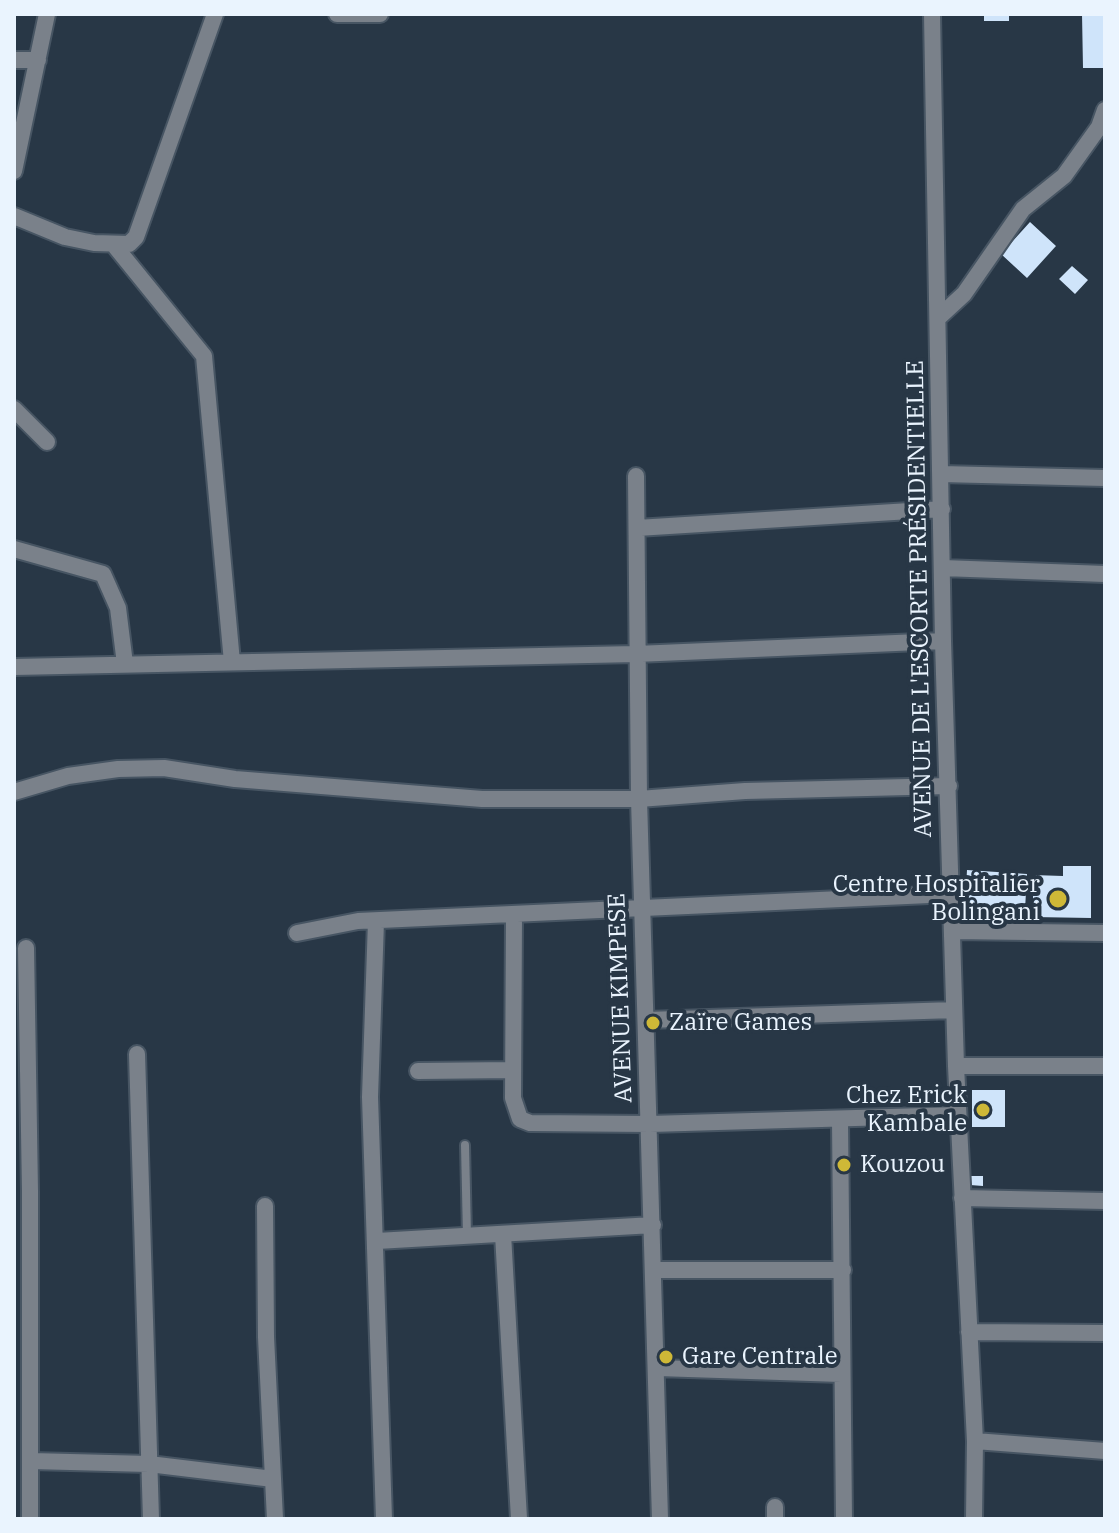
<!DOCTYPE html>
<meta charset="utf-8">
<style>
body{margin:0}
#map{position:relative;width:1119px;height:1533px;overflow:hidden;background:#283746;font-family:"IBM Plex Serif",serif}
canvas{display:block}
.frame{position:absolute;inset:0;border:16px solid #eaf4fe;pointer-events:none}
</style>
<div id="map">
<canvas width="1119" height="1533"></canvas>
<div class="frame"></div>
</div>
<script>
const g = document.querySelector('canvas').getContext('2d');
g.lineJoin = 'round';
function fillPath(path, color) {
  g.fillStyle = color;
  g.fill(path, 'evenodd');
}
function poly(rows) {
  const path = new Path2D();
  for (const r of rows) {
    path.moveTo(r[0], r[1]);
    for (let i = 2; i < r.length; i += 2) path.lineTo(r[i], r[i + 1]);
  }
  return path;
}
function trace(path, color, width, dash) {
  g.strokeStyle = color;
  g.lineWidth = width;
  g.lineCap = dash ? 'butt' : 'round';
  g.setLineDash(dash || []);
  g.stroke(path);
}
function write(font, color, halo, rows, align = 'center') {
  g.font = font + ' "IBM Plex Serif",serif';
  g.lineWidth = 8;
  g.setLineDash([]);
  g.textBaseline = 'middle';
  g.strokeStyle = halo;
  g.fillStyle = color;
  for (const [text, x, y, turn = 0] of rows) {
    g.save();
    g.translate(x, y);
    g.rotate((+turn || 0) * Math.PI / 180);
    g.textAlign = isNaN(turn) ? turn : align;
    if (halo) g.strokeText(text, 0, 0);
    g.fillText(text, 0, 0);
    g.restore();
  }
}
const building = poly([
 [984,14,1009,14,1009,21,984,21],
 [1082,14,1104,14,1105,68,1083,68],
 [1030,222,1056,246,1027,278,1001,254],
 [1072,266,1088,280,1075,294,1059,279],
 [1063,866,1091,866,1091,918,1033,917,1033,875,1063,876],
 [967,870,1027,874,1025,910,965,906],
 [972,1090,1005,1090,1005,1127,972,1127],
 [970,1176,983,1176,983,1186,970,1185]
]);
const service = poly([
 [465,1145,467,1236]
]);
const minor = poly([
 [337,14,380,14],
 [932,14,943,641,956,1066,975,1441,974,1519],
 [14,60,38,60],
 [14,171,47,14],
 [14,216,65,237,94,243,129,244,136,237,215,14],
 [114,245,204,356,232,662],
 [938,318,964,294,1023,209,1064,176,1099,127,1105,110],
 [14,409,47,442],
 [941,474,1105,478],
 [636,476,639,799,660,1519],
 [637,528,942,509],
 [14,549,103,574,118,608,125,664],
 [943,568,1105,574],
 [14,667,636,654,943,641],
 [14,792,68,776,118,769,164,768,235,779,482,799,639,799,745,791,949,786],
 [514,916,513,1098,520,1119,530,1123,650,1124,958,1115],
 [376,921,370,1097,384,1519],
 [953,931,1105,933],
 [297,933,358,921,951,894],
 [26,948,30,1192,30,1519],
 [647,1020,954,1010],
 [137,1054,151,1519],
 [956,1066,1105,1066],
 [418,1071,513,1070],
 [840,1121,844,1519],
 [962,1198,1105,1201],
 [265,1206,266,1337,275,1519],
 [503,1234,519,1519],
 [377,1241,653,1225],
 [655,1270,843,1270],
 [969,1332,1105,1333],
 [658,1368,841,1374],
 [975,1441,1105,1451],
 [31,1461,149,1464,273,1479],
 [775,1519,775,1507]
]);
const markers = [
 [1058,899,10,"#ceb837"],
 [653,1023,8,"#ceb837"],
 [983,1110,8,"#ceb837"],
 [844,1165,8,"#ceb837"],
 [666,1357,8,"#ceb837"]
];
const streetNames = [
 ["AVENUE DE L'ESCORTE PRÉSIDENTIELLE",920,599,-91],
 ["AVENUE KIMPESE",621,998,-92]
];
const poiNames = [
 ["Centre Hospitalier",1040,885,"right"],
 ["Bolingani",1040,913,"right"],
 ["Zaïre Games",669,1023],
 ["Chez Erick",967,1096,"right"],
 ["Kambale",967,1124,"right"],
 ["Kouzou",860,1165],
 ["Gare Centrale",682,1357]
];
fillPath(building, '#cfe4fa');
trace(service, '#475563', 12);
trace(minor, '#475563', 20);
trace(service, '#7a818a', 8);
trace(minor, '#7a818a', 16);
for (const [x, y, r, color] of markers) {
  const dot = new Path2D();
  dot.arc(x, y, r, 0, 2 * Math.PI);
  g.fillStyle = color;
  g.fill(dot);
  trace(dot, '#283746', 3);
}
write('24px', '#eaf4fe', '#283746', streetNames);
write('24px', '#eaf4fe', '#283746', poiNames, 'left');
</script>
